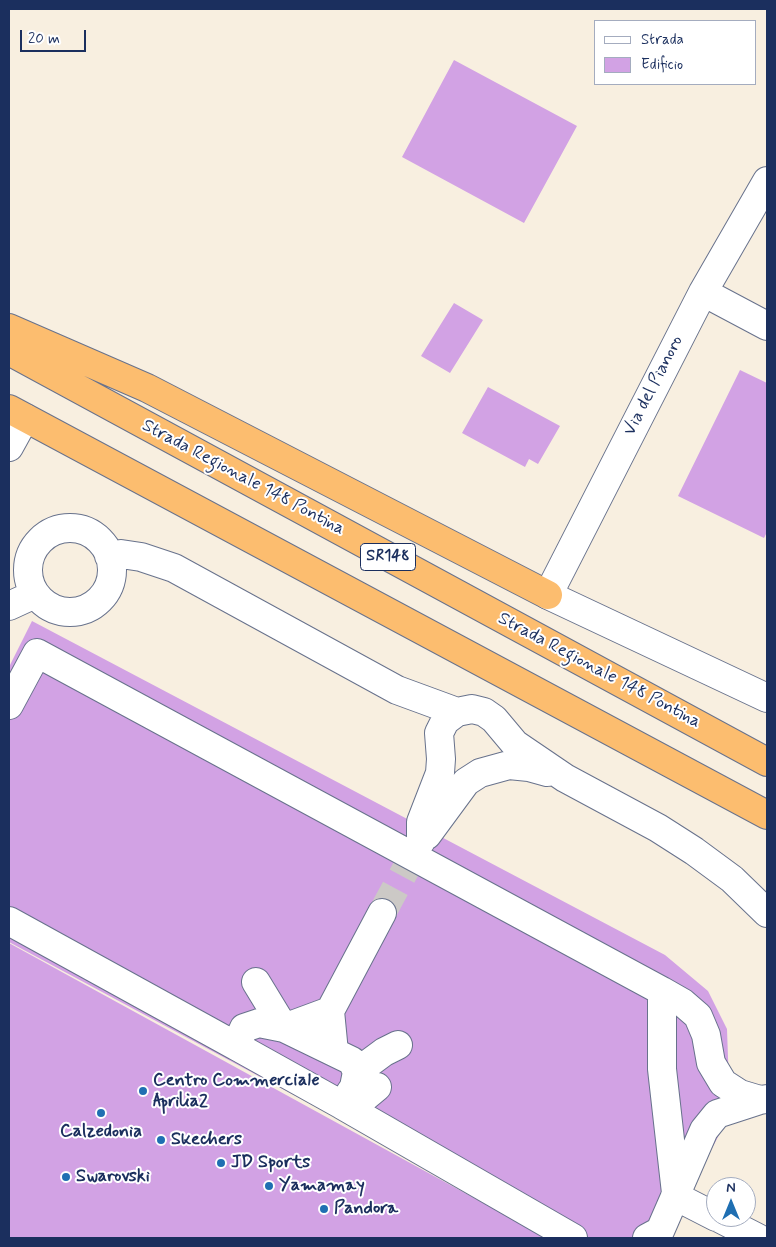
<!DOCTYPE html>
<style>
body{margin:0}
#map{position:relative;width:776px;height:1247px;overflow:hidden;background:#f8efe0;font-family:Mynerve,sans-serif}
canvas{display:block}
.frame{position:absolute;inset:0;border:10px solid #1b2f5e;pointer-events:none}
.legend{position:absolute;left:594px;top:20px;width:162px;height:65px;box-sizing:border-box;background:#fff;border:1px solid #a4acbf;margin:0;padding:6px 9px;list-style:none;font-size:15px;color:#1b2f5e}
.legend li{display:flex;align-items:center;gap:10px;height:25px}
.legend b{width:25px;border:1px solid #a4acbf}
.north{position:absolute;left:706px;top:1177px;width:50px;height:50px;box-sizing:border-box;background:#fff;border:1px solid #a4acbf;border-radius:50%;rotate:0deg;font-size:14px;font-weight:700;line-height:20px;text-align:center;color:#1b2f5e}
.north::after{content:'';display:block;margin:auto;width:18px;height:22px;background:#1f6fb2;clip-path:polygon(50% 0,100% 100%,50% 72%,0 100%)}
.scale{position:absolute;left:20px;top:30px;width:66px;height:22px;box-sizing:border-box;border:2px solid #1b2f5e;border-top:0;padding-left:6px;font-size:15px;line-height:18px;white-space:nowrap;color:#1b2f5e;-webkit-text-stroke:4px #fff;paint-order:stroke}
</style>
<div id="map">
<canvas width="776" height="1247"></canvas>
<div class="frame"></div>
<ul class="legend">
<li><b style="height:6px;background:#fff"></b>Strada</li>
<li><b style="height:14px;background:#d2a2e4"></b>Edificio</li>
</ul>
<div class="north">N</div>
<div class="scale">20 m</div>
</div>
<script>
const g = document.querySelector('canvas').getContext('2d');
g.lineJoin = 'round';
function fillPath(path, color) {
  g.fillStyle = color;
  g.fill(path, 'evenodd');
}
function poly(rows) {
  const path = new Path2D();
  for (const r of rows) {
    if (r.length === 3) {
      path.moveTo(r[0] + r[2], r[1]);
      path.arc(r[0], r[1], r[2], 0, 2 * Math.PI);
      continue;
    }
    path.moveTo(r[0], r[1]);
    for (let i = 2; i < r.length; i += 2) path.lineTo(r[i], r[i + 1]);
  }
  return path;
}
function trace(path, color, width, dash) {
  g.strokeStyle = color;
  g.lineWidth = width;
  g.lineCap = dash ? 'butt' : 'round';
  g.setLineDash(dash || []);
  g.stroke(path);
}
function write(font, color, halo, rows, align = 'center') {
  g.font = font + ' Mynerve,sans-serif';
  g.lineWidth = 4;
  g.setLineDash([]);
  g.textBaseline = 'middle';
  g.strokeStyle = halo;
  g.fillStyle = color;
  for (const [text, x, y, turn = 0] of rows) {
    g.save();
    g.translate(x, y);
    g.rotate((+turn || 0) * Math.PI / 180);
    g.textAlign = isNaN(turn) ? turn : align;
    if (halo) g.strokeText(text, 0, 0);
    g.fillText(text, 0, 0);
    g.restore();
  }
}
const building = poly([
 [454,60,577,126,524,223,402,157],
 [454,303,483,320,450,373,421,356],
 [740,370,767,383,767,532,764,538,678,496],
 [488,387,560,426,538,464,529,459,525,467,462,433],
 [32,621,665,955,708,991,727,1029,730,1114,665,1238,560,1238,9,942,9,667],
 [9,943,547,1238,9,1238]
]);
const minorTunnel = poly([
 [382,913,421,841]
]);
const minor = poly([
 [767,181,703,292,548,595,767,698],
 [703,292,767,326],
 [9,447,25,418],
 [70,570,42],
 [109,556,121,554,141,557,174,568,397,690,457,712],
 [9,606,35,594],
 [9,705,37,653,662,991,662,1069,676,1193],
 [427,835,466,782,480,773,509,765,529,767,547,772],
 [421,841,421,822,440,773,441,759,439,733,445,721,457,712,472,709,484,712,494,719,515,744,565,778,658,828,694,851,732,879,767,913],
 [9,921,236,1046],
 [256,982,284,1028,330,1011],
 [662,991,683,1003,698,1016,706,1035,711,1063,723,1083,740,1094,760,1100],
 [259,1023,284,1028,352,1061,357,1072,354,1087,342,1105,236,1046,244,1028,259,1023],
 [334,1052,330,1011,382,913],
 [357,1072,384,1052,398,1045],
 [342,1105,573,1238],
 [342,1105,365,1097,377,1087],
 [675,1196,716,1217],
 [717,1217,758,1238],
 [647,1238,660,1231,704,1130,717,1114,760,1100,767,1099]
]);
const highway = poly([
 [9,328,147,388,548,595],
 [9,351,767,762],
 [9,409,767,815]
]);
const markers = [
 [143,1091,5,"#1f6fb2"],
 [101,1113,5,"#1f6fb2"],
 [161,1140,5,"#1f6fb2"],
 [221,1163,5,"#1f6fb2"],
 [66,1177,5,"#1f6fb2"],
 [269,1186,5,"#1f6fb2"],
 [324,1209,5,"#1f6fb2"]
];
const shields = [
 [388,557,55]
];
const shieldNames = [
 ["SR148",388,557]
];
const streetNames = [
 ["Via del Pianoro",654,386,-63],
 ["Strada Regionale 148 Pontina",243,478,28],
 ["Strada Regionale 148 Pontina",599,671,28]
];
const poiNames = [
 ["Centro Commerciale",153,1081],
 ["Aprilia2",153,1102],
 ["Calzedonia",101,1132,"center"],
 ["Skechers",171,1140],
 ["JD Sports",231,1163],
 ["Swarovski",76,1177],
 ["Yamamay",279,1186],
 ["Pandora",334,1209]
];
fillPath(building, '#d2a2e4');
trace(minorTunnel, '#ccc9c6', 28, [28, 14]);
trace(minor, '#68728c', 30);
trace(highway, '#68728c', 30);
trace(minor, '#fff', 28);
trace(highway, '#fcbd6f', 28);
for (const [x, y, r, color] of markers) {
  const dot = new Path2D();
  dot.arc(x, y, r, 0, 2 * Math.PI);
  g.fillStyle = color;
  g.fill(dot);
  trace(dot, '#fff', 2);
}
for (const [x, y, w] of shields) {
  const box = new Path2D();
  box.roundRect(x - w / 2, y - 13.5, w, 27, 4);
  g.fillStyle = '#fff';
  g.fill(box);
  trace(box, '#1b2f5e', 1);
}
write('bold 16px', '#1b2f5e', null, shieldNames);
write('18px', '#1b2f5e', '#fff', streetNames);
write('bold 18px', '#1b2f5e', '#fff', poiNames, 'left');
</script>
